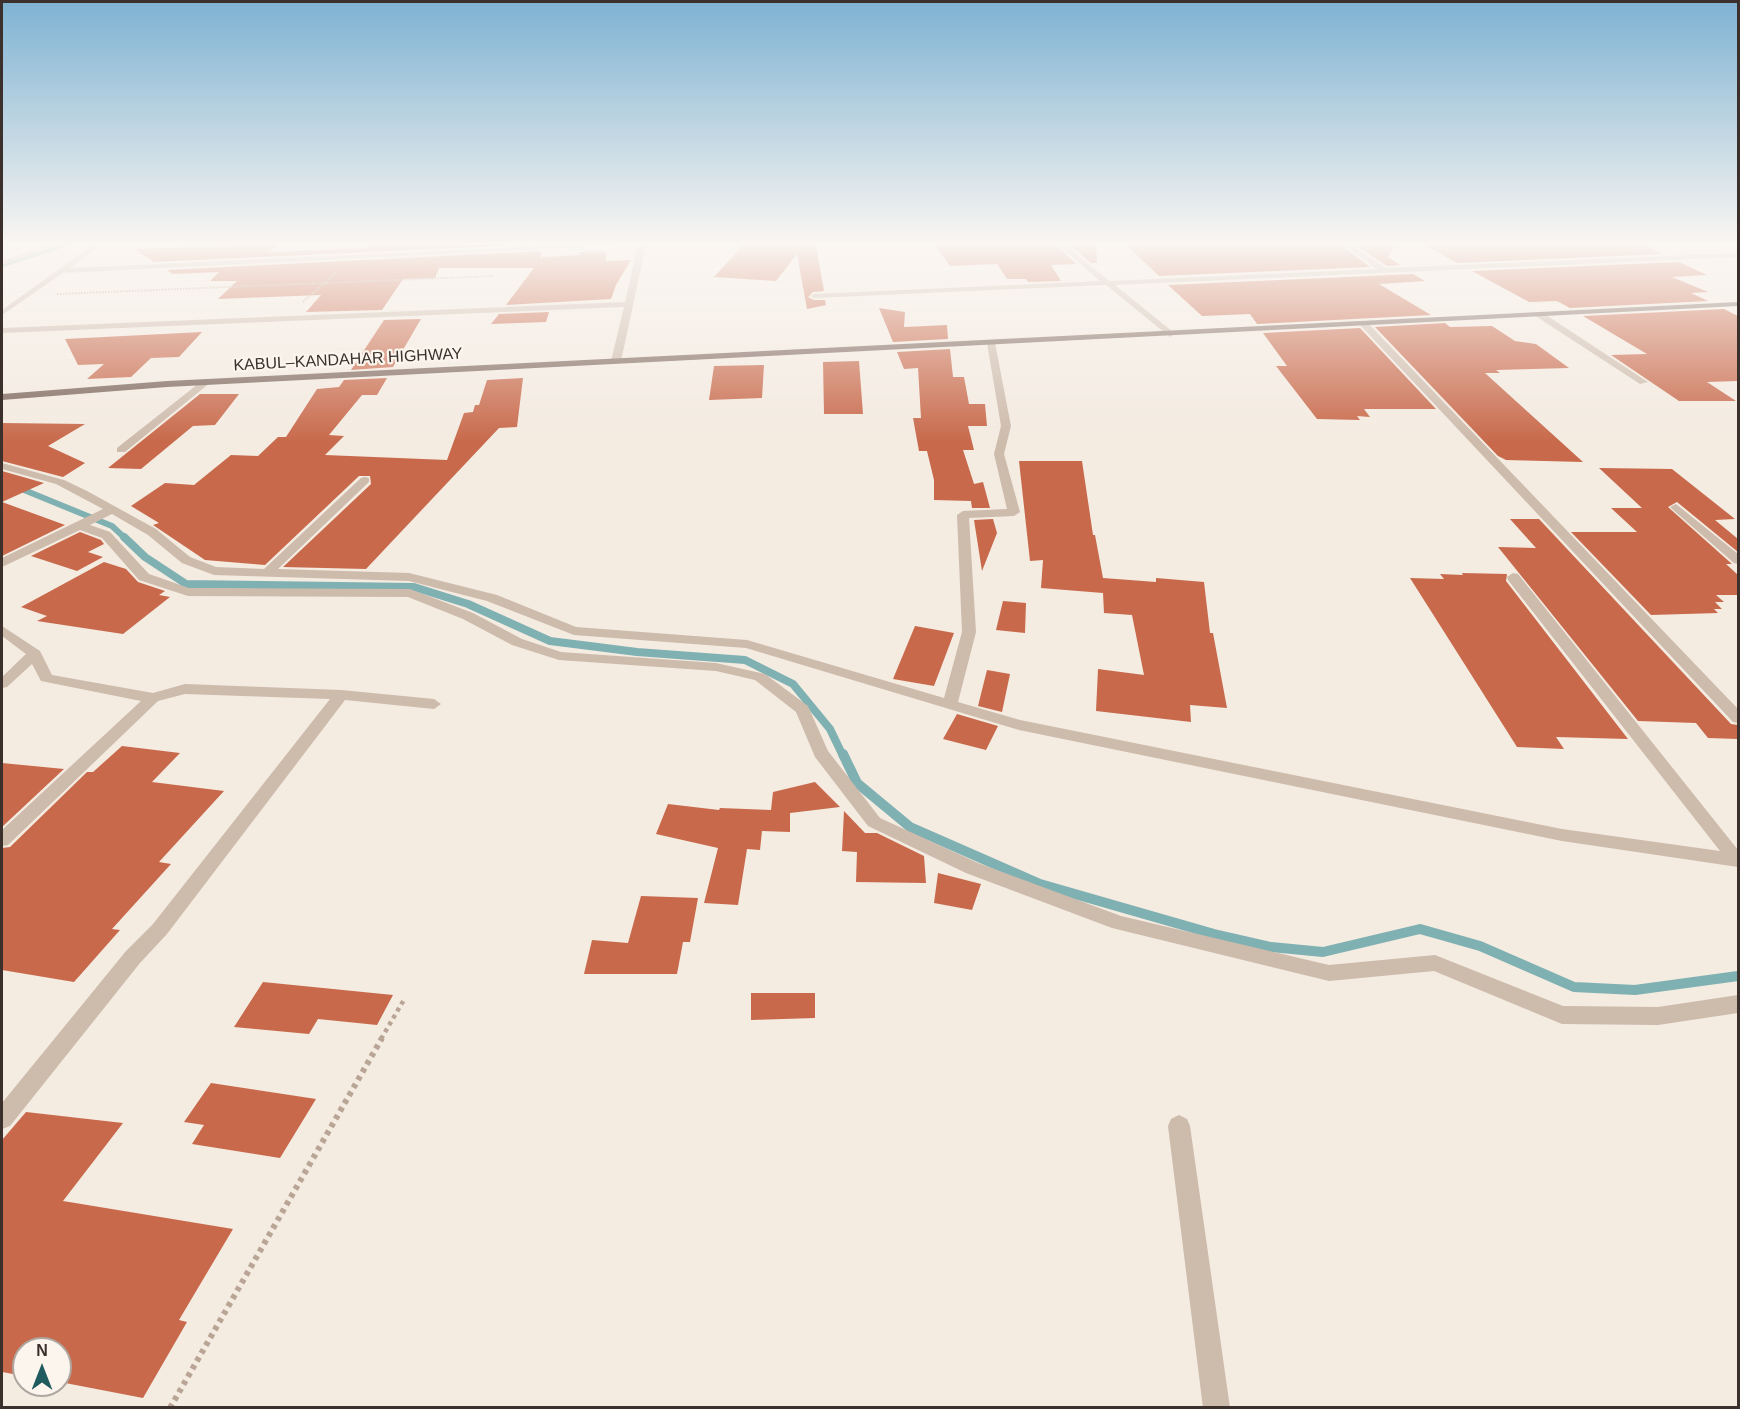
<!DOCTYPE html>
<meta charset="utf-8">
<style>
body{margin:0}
#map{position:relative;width:1740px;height:1409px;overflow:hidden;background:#f4ebe1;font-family:Arial,sans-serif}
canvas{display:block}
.frame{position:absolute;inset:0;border:3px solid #3b302b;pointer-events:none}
.north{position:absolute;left:12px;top:1337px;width:60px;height:60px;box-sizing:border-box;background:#fbf5ee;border:2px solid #aea6a0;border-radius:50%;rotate:0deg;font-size:16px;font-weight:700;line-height:24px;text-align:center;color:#3b302b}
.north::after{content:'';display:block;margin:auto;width:21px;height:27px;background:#1f5a5e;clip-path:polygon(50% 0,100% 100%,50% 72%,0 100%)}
</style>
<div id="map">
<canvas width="1740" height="1409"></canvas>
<div class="frame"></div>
<div class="north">N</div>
</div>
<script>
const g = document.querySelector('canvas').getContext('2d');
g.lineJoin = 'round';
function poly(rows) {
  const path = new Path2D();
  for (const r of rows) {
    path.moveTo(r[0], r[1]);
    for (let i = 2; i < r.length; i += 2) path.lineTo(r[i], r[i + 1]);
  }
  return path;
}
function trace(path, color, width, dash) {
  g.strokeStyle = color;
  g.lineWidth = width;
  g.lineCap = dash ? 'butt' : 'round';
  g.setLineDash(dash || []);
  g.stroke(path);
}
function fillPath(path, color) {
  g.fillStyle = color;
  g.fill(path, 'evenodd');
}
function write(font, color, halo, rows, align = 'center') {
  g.font = font + ' Arial,sans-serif';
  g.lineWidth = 4.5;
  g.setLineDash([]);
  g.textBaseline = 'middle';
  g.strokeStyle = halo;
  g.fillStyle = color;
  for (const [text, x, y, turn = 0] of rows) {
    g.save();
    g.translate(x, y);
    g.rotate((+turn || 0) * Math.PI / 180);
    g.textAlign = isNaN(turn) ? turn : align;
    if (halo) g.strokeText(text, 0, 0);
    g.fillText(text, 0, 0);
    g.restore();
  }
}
const streamFar3 = poly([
 [2,265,64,245]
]);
const streamFar2 = poly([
 [2,481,112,526,126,539]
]);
const streamFar1 = poly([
 [124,537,145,557,186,584,414,587,468,604,550,641,637,652,745,660,793,684,830,729,843,756]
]);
const stream = poly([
 [843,754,857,783,910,827,1040,884,1214,934,1271,947,1323,952,1420,929,1480,946,1574,987,1635,990,1738,976]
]);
const building = poly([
 [278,245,269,252,367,248,369,245,518,245,154,262,134,249],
 [743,245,816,245,824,291,813,292,808,297,814,300,825,300,826,305,807,309,797,254,776,281,714,277],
 [935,245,1056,245,1076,264,1051,265,1061,281,1028,282,1026,279,1007,279,997,264,950,266],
 [1070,245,1096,245,1097,263,1091,263],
 [1126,245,1341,245,1370,267,1159,276],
 [1355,245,1395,245,1388,257,1400,265,1387,266],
 [1425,245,1645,245,1663,254,1457,263],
 [541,251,541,260,543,257,580,255,580,252,599,251,606,252,606,261,631,260,616,285,611,299,506,305,534,268,439,268,435,278,403,279,382,310,306,312,321,295,218,299,237,281,210,281,219,272,173,274,167,270],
 [1679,262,1707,275,1672,277,1708,292,1691,293,1708,301,1570,308,1557,301,1529,302,1472,271],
 [1413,274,1425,281,1379,284,1431,315,1257,324,1250,314,1202,316,1168,285],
 [879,308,905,312,904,327,947,325,948,339,893,342],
 [1724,309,1738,316,1738,381,1707,382,1736,401,1679,401,1611,355,1647,354,1583,316],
 [549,312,546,322,491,324,499,314],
 [421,319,393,367,351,370,384,320],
 [1445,323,1450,327,1492,326,1515,341,1536,344,1569,368,1496,370,1500,373,1485,373,1583,462,1506,460,1498,456,1375,327],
 [1360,328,1436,409,1364,409,1370,417,1357,416,1360,420,1317,419,1276,366,1287,366,1263,333],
 [202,332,179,357,151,358,131,377,87,379,104,364,78,365,65,339],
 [950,349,953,377,964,377,969,404,985,404,987,426,968,426,974,450,963,450,974,484,983,482,990,508,972,508,971,501,934,500,934,480,927,451,919,451,913,418,921,418,918,368,904,369,897,352],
 [859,361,863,414,824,414,823,362],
 [764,365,762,398,709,400,714,366],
 [387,378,377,395,362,395,329,435,344,436,325,455,447,460,464,413,473,412,475,405,479,405,487,380,523,378,517,427,499,428,366,569,283,567,371,484,370,476,359,476,265,565,205,560,153,525,159,523,131,506,165,483,194,485,231,455,258,456,278,437,286,437,317,389,339,387,344,380],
 [200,394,239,394,215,425,193,426,141,469,108,468],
 [2,423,85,424,48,446,85,463,63,477,2,461],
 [1019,461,1082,461,1093,535,1095,535,1103,578,1156,582,1156,578,1204,582,1210,633,1213,633,1227,708,1190,705,1191,722,1096,711,1098,669,1144,675,1132,615,1104,613,1103,593,1041,588,1043,560,1030,561],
 [1599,468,1672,469,1735,519,1715,520,1738,539,1738,552,1677,502,1668,507,1732,564,1726,564,1738,575,1738,595,1716,595,1724,602,1715,602,1722,609,1714,609,1718,613,1651,615,1571,532,1637,532,1611,508,1642,508],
 [2,471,44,483,2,502,65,525,2,556],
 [993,519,997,533,982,571,974,520],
 [1510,519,1539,519,1731,724,1738,725,1738,739,1708,738,1696,723,1638,721,1498,547,1536,548],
 [80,532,101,540,104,544,88,552,103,557,77,571,31,556],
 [104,562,126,569,138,582,165,591,159,595,170,597,123,634,37,621,47,616,21,607],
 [1462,573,1507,574,1506,581,1628,739,1556,737,1564,749,1517,747,1410,578,1444,579,1440,574,1463,575],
 [1003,601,1026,603,1025,633,996,630],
 [915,626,954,633,934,686,893,679],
 [987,670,1010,674,1002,712,978,706],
 [957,714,998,726,986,750,943,739],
 [122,746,180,753,152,782,224,791,159,862,171,864,112,929,120,930,74,982,2,970,2,848,10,847,87,772,93,772],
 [2,763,64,769,2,827],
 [815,782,840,807,790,813,790,832,762,831,760,850,747,849,738,905,704,903,718,848,656,834,668,804,719,810,720,808,771,810,773,792],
 [844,811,865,833,877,833,924,856,926,883,856,882,857,852,842,851],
 [938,873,981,884,972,910,934,903],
 [641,896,698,898,690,942,683,942,677,974,584,974,592,940,628,943],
 [263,982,393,995,377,1025,318,1019,309,1034,234,1027],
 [751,993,815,993,815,1018,751,1020],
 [211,1083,316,1099,280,1158,192,1144,204,1125,184,1122],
 [26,1112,123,1123,63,1201,233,1229,179,1320,187,1322,143,1398,60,1382,60,1349,24,1349,24,1376,2,1372,2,1140]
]);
const pathFar2 = poly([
 [57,294,494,276],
 [303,302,336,273]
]);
const pathFar1 = poly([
 [381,1039,405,998]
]);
const path = poly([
 [170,1408,382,1038]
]);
const minor = poly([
 [48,245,59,245,2,265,2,261,48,245],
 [93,245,101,245,70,268,571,245,624,245,63,273,2,315,2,310,93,245],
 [638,245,646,245,621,361,616,364,611,361,624,307,2,333,2,328,625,302,638,245],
 [1058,245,1066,245,1109,281,1377,269,1343,245,1351,245,1386,268,1738,253,1738,257,1115,285,1173,332,1174,334,1170,337,1106,285,814,298,810,296,814,294,1100,281,1058,245],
 [1540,313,1543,313,1648,382,1640,384,1537,317,1536,315,1540,313],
 [1360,321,1366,321,1738,709,1738,723,1733,722,1360,325,1360,321],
 [991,340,995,343,1011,426,1004,454,1020,512,1014,516,969,518,976,632,958,702,1020,720,1562,829,1720,851,1508,580,1507,577,1513,573,1518,574,1738,850,1738,867,1562,841,1019,730,746,648,574,635,487,601,409,581,214,575,182,563,148,535,112,514,90,525,110,532,149,574,189,588,410,589,473,613,522,639,561,652,716,663,765,674,808,706,828,751,880,818,978,863,1121,916,1329,965,1435,955,1563,1006,1658,1007,1738,995,1738,1013,1658,1025,1562,1024,1434,971,1329,981,1112,928,966,873,868,826,815,757,796,712,755,680,716,671,559,660,512,645,463,619,408,597,188,596,139,580,102,538,80,530,2,567,2,558,103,509,56,484,2,469,2,463,64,480,87,491,156,529,190,557,216,567,264,569,361,478,365,477,369,478,369,482,278,569,409,573,497,595,576,627,747,640,944,698,962,632,957,515,963,511,1007,509,994,454,1001,426,987,343,991,340],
 [203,380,211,382,125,452,117,452,117,448,203,380],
 [1676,504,1738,554,1738,564,1734,563,1672,509,1670,507,1676,504],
 [2,626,40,651,52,675,153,693,185,684,341,690,434,699,441,704,434,709,345,700,167,934,140,963,10,1126,2,1129,2,1103,126,951,153,924,330,699,185,694,158,701,8,845,2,846,2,830,141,701,41,681,32,664,7,687,2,688,2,677,26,654,2,636,2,626],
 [1179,1115,1187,1119,1190,1126,1230,1408,1203,1408,1168,1126,1171,1119,1179,1115]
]);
const major = poly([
 [1738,302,1738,306,167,387,2,400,2,394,167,381,1738,302]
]);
const farStreetnames = [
 ["KABUL–KANDAHAR HIGHWAY",348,360,-3]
];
trace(streamFar3, '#7fb0b2', 4.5);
trace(streamFar2, '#7fb0b2', 6);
trace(streamFar1, '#7fb0b2', 8);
trace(stream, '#7fb0b2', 10);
fillPath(building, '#c8694b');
trace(pathFar2, '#b9a596', 2, [1.5, 1.5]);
trace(pathFar1, '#b9a596', 4.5, [4, 4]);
trace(path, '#b9a596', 6, [4.5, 4.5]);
fillPath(minor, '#cdbbac');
fillPath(major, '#7d675c');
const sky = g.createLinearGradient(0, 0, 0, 442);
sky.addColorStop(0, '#7eb2d2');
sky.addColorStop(0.55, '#faf6f2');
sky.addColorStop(1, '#faf6f200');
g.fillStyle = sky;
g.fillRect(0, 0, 1740, 442);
write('16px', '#3b302b', '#fbf5ee', farStreetnames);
</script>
